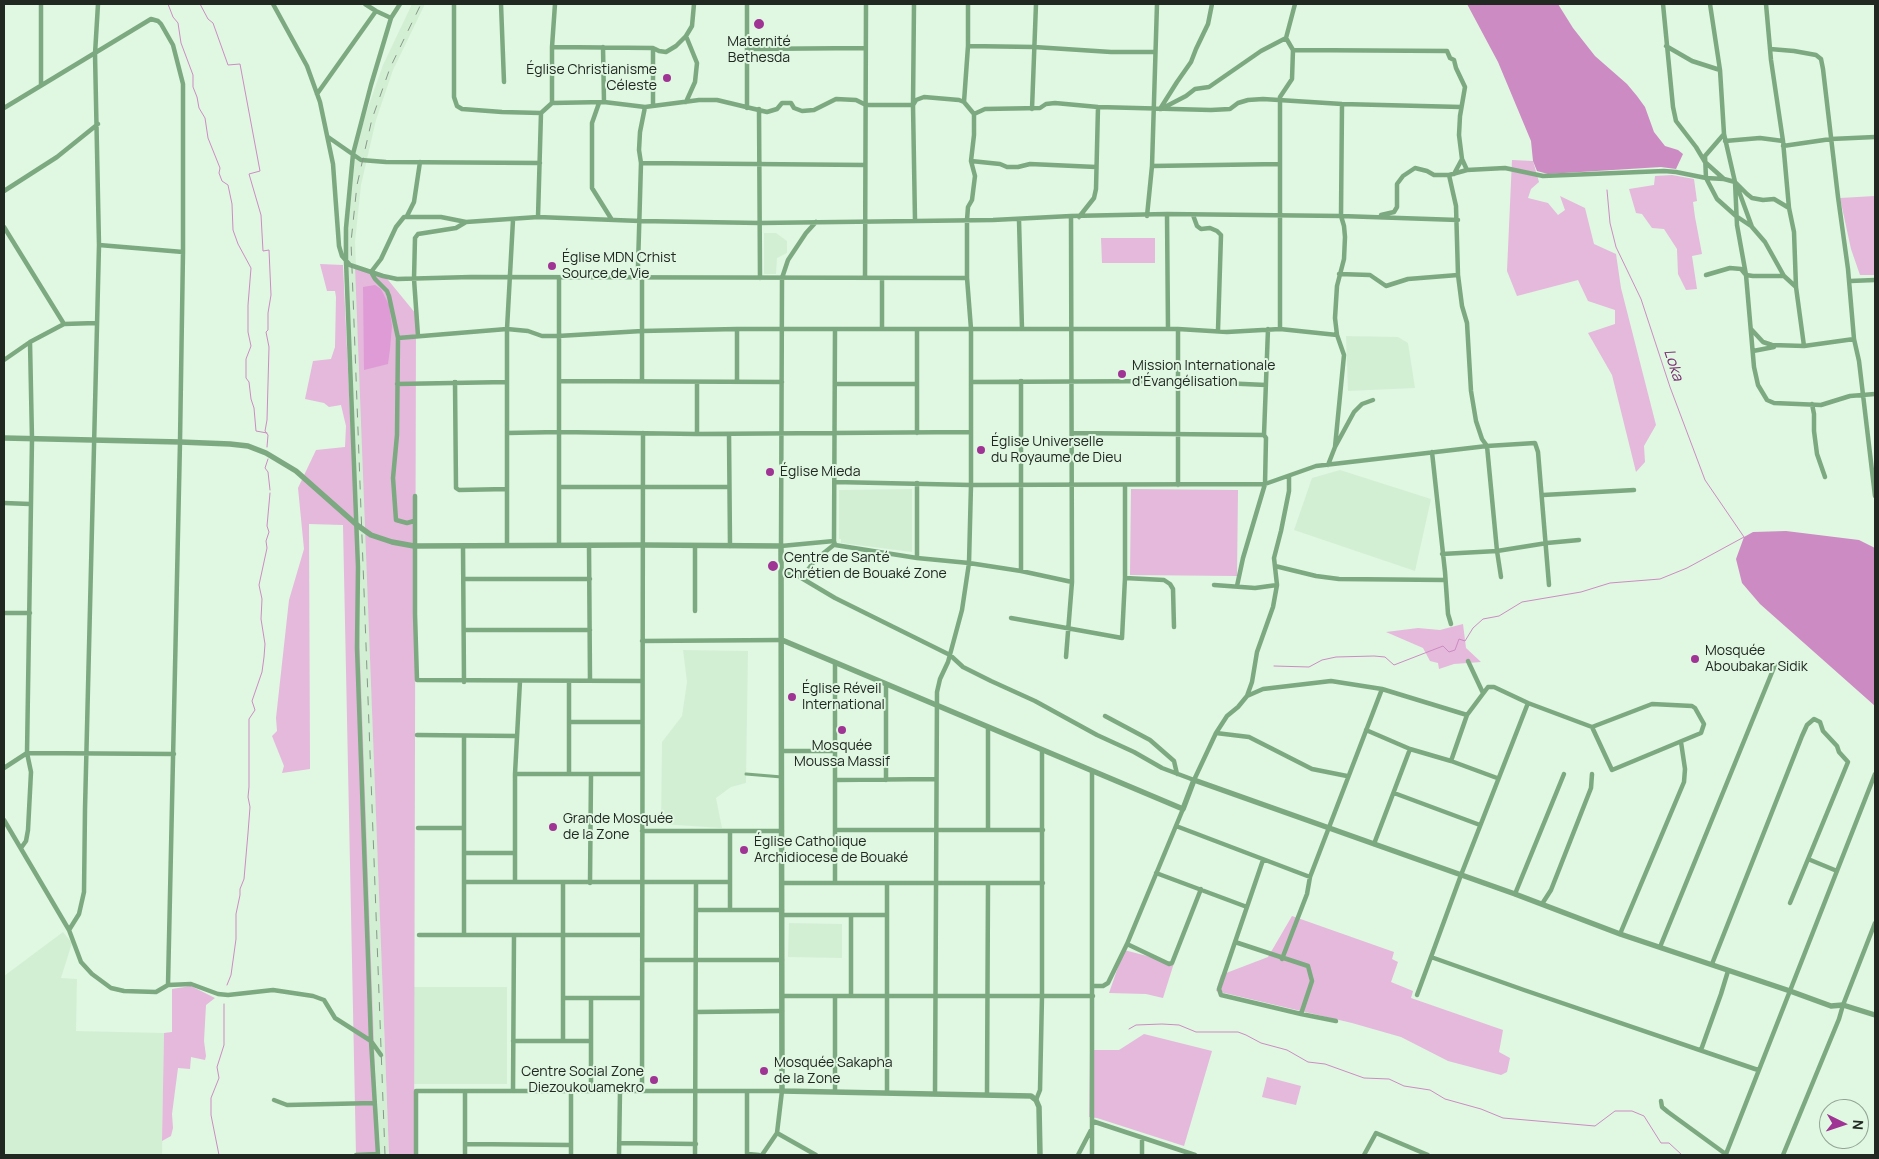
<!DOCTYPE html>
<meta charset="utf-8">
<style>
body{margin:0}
#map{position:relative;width:1879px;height:1159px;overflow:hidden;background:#e0f7e2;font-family:Manrope,sans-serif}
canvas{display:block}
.frame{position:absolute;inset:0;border:5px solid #202821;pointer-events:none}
.north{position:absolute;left:1819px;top:1099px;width:50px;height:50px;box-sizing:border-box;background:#e0f7e2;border:1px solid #93a495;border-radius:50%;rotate:94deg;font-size:14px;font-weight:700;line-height:20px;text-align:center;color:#202821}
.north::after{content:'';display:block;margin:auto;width:18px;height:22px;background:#9f3494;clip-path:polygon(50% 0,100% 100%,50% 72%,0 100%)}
</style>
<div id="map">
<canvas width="1879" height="1159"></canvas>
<div class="frame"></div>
<div class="north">N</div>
</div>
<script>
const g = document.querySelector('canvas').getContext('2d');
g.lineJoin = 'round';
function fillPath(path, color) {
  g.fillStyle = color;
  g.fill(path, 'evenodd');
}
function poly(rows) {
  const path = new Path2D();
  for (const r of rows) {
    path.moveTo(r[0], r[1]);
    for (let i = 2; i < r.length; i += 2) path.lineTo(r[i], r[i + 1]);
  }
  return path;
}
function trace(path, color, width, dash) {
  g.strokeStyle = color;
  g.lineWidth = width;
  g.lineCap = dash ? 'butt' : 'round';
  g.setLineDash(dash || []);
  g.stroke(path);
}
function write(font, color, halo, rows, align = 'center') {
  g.font = font + ' Manrope,sans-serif';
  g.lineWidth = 4;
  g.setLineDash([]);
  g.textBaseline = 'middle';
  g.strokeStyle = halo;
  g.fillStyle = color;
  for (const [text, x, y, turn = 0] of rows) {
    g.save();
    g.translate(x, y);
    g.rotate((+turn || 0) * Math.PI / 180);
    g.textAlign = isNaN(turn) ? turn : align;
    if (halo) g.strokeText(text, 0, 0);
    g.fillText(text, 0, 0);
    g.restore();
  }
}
const built = poly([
 [412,4,425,4,393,70,376,120,361,185,355,242,389,1155,378,1155,343,241,345,212,355,154,365,116,383,65],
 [764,233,776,233,787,241,787,253,777,258,776,274,764,274],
 [1346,336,1398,337,1408,343,1415,388,1348,391],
 [1340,470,1431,499,1415,571,1294,530,1312,478],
 [843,490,912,489,912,552,841,543,841,539,839,539,839,490],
 [683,650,748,651,746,783,731,787,716,798,722,828,661,824,662,742,682,716,687,682],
 [789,923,842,924,842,958,788,957],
 [63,932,72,943,61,978,77,979,76,1031,164,1033,162,1155,4,1155,4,976],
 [414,987,507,987,507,1084,414,1084]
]);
const green = poly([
 [1512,160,1533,161,1539,182,1531,189,1528,198,1548,203,1558,215,1565,210,1560,196,1585,208,1594,244,1616,254,1621,288,1656,425,1644,446,1645,462,1636,472,1612,375,1588,333,1615,324,1615,310,1588,301,1578,280,1517,296,1507,271],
 [1672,175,1694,179,1697,201,1693,202,1695,217,1702,254,1692,256,1697,289,1686,290,1678,274,1677,249,1664,229,1652,228,1642,214,1636,213,1629,189,1654,185,1655,176],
 [1875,196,1875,275,1860,275,1851,249,1840,198],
 [1101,238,1155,238,1155,263,1102,263],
 [320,264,343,265,355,517,378,1155,356,1155,343,525,309,524,310,769,282,773,284,766,272,736,277,731,276,718,289,600,304,549,298,488,316,450,345,447,346,426,341,405,329,407,324,403,305,399,313,361,331,359,335,347,336,297,335,291,327,291],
 [355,265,384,275,416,314,414,1155,389,1155],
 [1131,489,1238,490,1237,576,1130,575],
 [1463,624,1466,648,1481,662,1454,664,1439,669,1438,663,1430,661,1423,648,1386,632,1418,628,1440,630],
 [1292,916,1394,952,1392,959,1398,962,1391,982,1413,991,1411,998,1503,1030,1499,1052,1510,1058,1507,1072,1501,1075,1448,1061,1401,1037,1352,1023,1216,991,1221,975,1268,957],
 [1124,950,1174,963,1163,998,1146,994,1109,993],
 [191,986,215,998,206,1005,204,1041,206,1056,205,1060,191,1057,190,1069,178,1068,172,1114,173,1128,171,1136,162,1141,164,1033,172,1032,172,989],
 [1144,1034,1212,1051,1184,1146,1097,1118,1089,1117,1090,1050,1119,1050],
 [1267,1077,1301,1086,1296,1105,1262,1097]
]);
const forest = poly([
 [375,285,381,289,389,305,392,326,390,349,388,364,364,370,363,287]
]);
const water = poly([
 [1467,4,1558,4,1573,28,1595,56,1627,84,1637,96,1645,107,1654,132,1665,146,1678,150,1683,154,1676,169,1661,167,1548,174,1537,171,1533,161,1531,141,1498,62],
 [1786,531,1859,540,1875,548,1875,706,1760,604,1742,583,1736,559,1744,537,1753,532]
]);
const stream = poly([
 [168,4,173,17,178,23,181,43,193,75,193,87,197,97,199,108,205,118,208,138,220,168,219,173,222,181,228,185,232,204,233,230,238,244,251,268,248,305,248,332,251,346,246,359,246,378,249,382,251,399,254,408,256,431,267,433],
 [200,4,208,19,213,23,228,65,240,64,260,171,249,174,261,215,263,251,269,250,271,295,268,313,268,330,266,332,269,347,267,420,265,431,268,435,267,447],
 [268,459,265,468,268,472,270,490],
 [1274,666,1309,667,1322,660,1336,657,1374,656,1385,657,1394,665,1443,646,1449,652,1455,650,1459,639,1465,641,1473,628,1483,619,1499,616,1522,602,1581,592,1610,583,1660,579,1687,568,1744,537,1705,480,1670,387,1641,299,1616,247,1610,223,1607,190],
 [227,985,231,975,236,939,236,914,240,895,240,889,244,879,248,833,250,807,248,797,249,787,249,719,255,710,252,701,262,672,264,657,265,644,261,619,262,599,259,585,267,548,266,541,269,532,267,526,270,493],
 [1129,1029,1136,1025,1162,1024,1179,1025,1196,1032,1238,1032,1246,1035,1261,1043,1287,1050,1308,1062,1325,1064,1364,1078,1389,1079,1404,1086,1430,1090,1445,1099,1481,1109,1503,1118,1595,1126,1615,1111,1632,1111,1644,1116,1661,1143,1669,1143,1682,1155],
 [219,1155,211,1115,211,1098,219,1078,217,1067,224,1045,224,1004]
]);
const pedestrian = poly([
 [746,774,782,777]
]);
const minor = poly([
 [273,4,307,66,320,102,333,164,339,246,342,256,350,265,383,276,397,279,471,277,967,278],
 [365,4,376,11,391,18],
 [454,4,454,97,457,106,462,109,502,112,541,113,552,103,604,102,645,107,699,100,717,100,767,112,777,109,782,103,791,103,794,108,802,111,814,110,836,99,856,100,866,105,913,105,916,100,924,97,959,100,964,102,974,114,974,135,971,161,975,176,972,200,968,207,967,220,967,278,971,329,971,485,969,563,962,610,948,662,940,679,937,692,935,1094],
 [501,4,504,82],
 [914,4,913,105,915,220],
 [1663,4,1673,107,1676,121,1696,147,1705,162,1724,179],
 [1710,4,1720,70,1724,134,1735,182,1737,225,1746,275,1754,367,1758,385,1767,400,1774,403,1821,405,1850,396,1875,394],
 [1766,4,1771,60,1783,141,1789,208,1794,232,1796,287,1804,346],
 [968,46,1034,47,1111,52,1155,52],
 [1666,46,1692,61,1720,70],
 [552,47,653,48,659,51,666,52,676,46,686,36],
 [603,47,604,102],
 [653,48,653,106],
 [747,49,865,48],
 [1770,49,1794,51,1816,55,1821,59,1823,69,1838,197,1848,269,1854,339,1859,361,1875,496],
 [1293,50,1447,51,1450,58,1454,60,1456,68,1465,87,1460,116,1459,135,1462,159,1467,170],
 [41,85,41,4],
 [317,94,376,11],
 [686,102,695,82,697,63,686,36,692,26,694,4],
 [964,102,968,46,968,4],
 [552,103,552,47,555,4],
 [599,103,592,123,592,188,612,220],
 [4,108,151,19,158,21,161,24,173,45,183,84,183,252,180,442,168,985],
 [747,108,747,4],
 [759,109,760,278],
 [1032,109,1036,4],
 [1160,109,1177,82,1191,62,1196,49,1208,24,1212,4],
 [1161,109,1186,96,1195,89,1209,87,1261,51,1286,38],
 [974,114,985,109,1040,108,1046,104,1055,103,1098,107,1211,110,1230,109,1238,103,1248,100,1263,99,1342,104,1461,107],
 [1724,134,1705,156,1706,178,1717,199,1736,216,1751,226],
 [328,137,361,160,386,162,540,163],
 [1725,141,1760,138,1783,141],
 [1783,146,1831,139,1875,137],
 [971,161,1000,164,1007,167,1018,167,1030,164,1096,167],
 [641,163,865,165],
 [1152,166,1280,164],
 [1454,174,1462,159],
 [1449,175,1456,206,1458,275,1462,306,1467,323,1471,391,1476,421,1482,439,1487,446,1497,551,1501,577],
 [1737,186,1752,227,1765,242,1784,276,1796,287],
 [4,191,57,157,98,124],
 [1167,214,1168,329],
 [1193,215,1197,226,1201,229,1210,228,1217,231,1221,235,1218,330],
 [1381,215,1394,212,1397,207,1397,184,1403,176,1415,168,1427,171,1434,175,1449,175,1467,170,1505,168,1543,176,1664,171,1676,172,1706,178,1724,179,1735,182,1747,194,1752,198,1763,200,1774,199,1789,208],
 [407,216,414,202,420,162],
 [1147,216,1152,166,1157,4],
 [538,217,541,113],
 [1079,217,1094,198,1096,189,1098,107],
 [1019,220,1022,329],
 [816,222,806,233,788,260,782,278,781,546,834,541],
 [4,227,64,324],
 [99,245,183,252],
 [1339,274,1370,275,1386,286,1408,279,1458,275],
 [1706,275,1730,268,1741,269,1746,275,1753,276,1784,276],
 [559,278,559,545],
 [865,278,866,4],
 [1850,281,1875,280],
 [835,329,834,541,835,545,917,558,969,563,1021,571,1072,582],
 [882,329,882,278],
 [917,329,917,433],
 [1280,329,1280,97,1292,79,1293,50,1286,38,1295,4],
 [1751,329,1763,342,1772,345,1804,346,1854,339],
 [418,336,414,279,415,238,418,234,456,228,466,222],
 [398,338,507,329,528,331,542,336,558,336,642,331,737,329,1178,329,1227,332,1280,329,1337,335],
 [1753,351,1774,347],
 [4,360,30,342,64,324,96,323],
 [559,381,782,382],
 [642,381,642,278,638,266,641,163,639,150,640,132,645,107],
 [455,382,456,488,459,490,507,489],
 [697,382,697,434],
 [737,382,737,329],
 [971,382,1178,381,1266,385],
 [397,384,507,382],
 [835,384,917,384],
 [1812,404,1814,414,1814,431,1817,454,1825,477],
 [507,433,559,432,697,434,971,432],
 [1072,433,1264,435],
 [729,434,730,546],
 [1335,447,1344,355,1337,335,1335,318,1337,286,1344,259,1345,237,1344,226,1341,216,1342,104],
 [1432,452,1445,572,1448,614,1451,624],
 [1328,465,1335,447,1354,412,1362,404,1373,400],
 [835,482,971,485,1265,484,1316,466,1487,446,1535,443,1538,452,1549,585],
 [1178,485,1178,329],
 [559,487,729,487],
 [1543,495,1634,490],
 [415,496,415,614,417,680,642,681],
 [4,503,30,504],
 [414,521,407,523,396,520,393,478,397,435,398,338,389,296,387,291,375,279,371,272,381,259,396,227,404,217,441,217,466,222,538,217,640,221,760,223,993,220,1071,216,1167,214,1341,216,1458,220],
 [507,545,507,329,513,220],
 [589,545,590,681],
 [463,546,464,682],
 [695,546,695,611],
 [1442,554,1497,551,1547,543,1579,540],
 [917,558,917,483],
 [1275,566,1316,576,1339,579,1445,580],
 [1021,571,1021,381],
 [782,573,798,576,835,598,950,655,963,667,991,681,1035,701,1097,735,1134,752,1162,768,1194,780,1216,733,1227,716,1238,707,1247,696,1252,682,1257,652,1273,607,1277,585,1274,558,1281,531,1289,491,1289,476],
 [802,578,815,560,835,544],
 [1125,578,1164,580,1170,584,1173,589,1174,627],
 [464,579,590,579],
 [1214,585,1255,588,1277,585],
 [1237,586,1243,558,1265,484,1266,438,1264,435,1268,329],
 [4,613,30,613],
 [1011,618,1122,638,1125,578,1125,485],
 [464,630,590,630],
 [642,641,782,640],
 [1066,657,1072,582,1071,216],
 [1468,661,1483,693],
 [1247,696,1263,689,1331,681,1382,689],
 [1105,716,1150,740,1174,761,1177,774],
 [569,722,642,722],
 [988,727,988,830],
 [1366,730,1410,749,1451,761,1497,778],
 [1216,733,1249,737,1312,769,1347,776],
 [417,735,517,736],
 [782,751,835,751],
 [1451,761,1467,715,1488,687,1494,687,1528,703,1592,727,1612,770,1701,733,1704,724,1695,708,1692,706,1652,704,1592,727],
 [4,768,27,753,174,754],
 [515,774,642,774],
 [569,774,569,681],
 [835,780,936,779],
 [886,780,886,684],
 [1394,793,1480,825],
 [4,820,69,930,81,962,92,974,111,988,124,991,156,992,168,985,191,984,218,994,228,995,273,990,313,996,324,1000,335,1018,371,1041,381,1055],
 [1176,826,1310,877,1382,689,1467,715],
 [418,828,464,828],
 [835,830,1043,830],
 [642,831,782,831],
 [1374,844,1410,749],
 [21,848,26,841,28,830,31,772,27,753,32,439,30,342],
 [464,853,515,853],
 [1808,859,1837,871],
 [1263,860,1219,989,1221,995,1301,1014,1336,1021],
 [1156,873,1247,907],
 [464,882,730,882],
 [515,882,515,774,520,681],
 [590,883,591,774],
 [782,883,1043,883],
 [835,883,835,663],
 [1515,894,1564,774],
 [1542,904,1551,890,1591,788,1592,774],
 [696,910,782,910],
 [730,910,730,831],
 [782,915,887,915],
 [69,930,79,914,84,892,85,809,99,245,95,54,98,4],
 [1620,934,1684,782,1685,769,1681,742],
 [419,935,642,935],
 [464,935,464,736],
 [1235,942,1308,966,1312,981,1301,1014],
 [1127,944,1169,964,1172,963,1201,889],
 [1660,947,1775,665],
 [1431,957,1461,875,1528,703],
 [1282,959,1307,894,1310,877],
 [642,960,782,960],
 [1712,964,1802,736,1807,725,1814,719,1820,722,1823,731,1837,746,1839,752,1848,762,1790,903],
 [1093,986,1103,986,1108,983,1127,944,1183,809],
 [1417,995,1431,957,1524,990,1758,1070],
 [782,996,1093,996],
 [851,996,851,915],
 [563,998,642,998],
 [696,1012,782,1011],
 [513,1041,591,1041],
 [563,1041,563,882],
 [1701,1050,1721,994,1728,971],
 [513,1091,514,935],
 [591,1091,591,998],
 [642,1091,643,433],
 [835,1091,835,996],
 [887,1092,887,883],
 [987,1094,988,883],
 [274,1100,287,1105,374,1103],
 [1036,1100,1040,1090,1042,996,1042,750],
 [1661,1101,1662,1107,1668,1112,1727,1155],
 [1092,1121,1195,1155],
 [619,1143,696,1144],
 [465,1144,571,1145],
 [748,1154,759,1155],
 [1726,1154,1875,774],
 [356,1155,378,1154],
 [378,1155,371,1041,357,648,358,567,346,261,346,228,353,154,371,85,391,18,400,4],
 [416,1155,416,1091,782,1091,777,1133,816,1155],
 [465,1155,465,1091],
 [571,1155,571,1091],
 [619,1155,620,1091],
 [695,1155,696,882],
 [747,1155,747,1091],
 [762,1155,777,1133],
 [1078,1155,1091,1130],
 [1092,1155,1092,771],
 [1142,1155,1142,1138],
 [1364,1155,1376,1133,1428,1155],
 [1783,1155,1839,1019,1843,1005,1875,923]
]);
const tertiary = poly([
 [4,438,180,442,230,444,248,446,266,453,296,471,357,525,371,535,392,542,414,546,643,545,781,546,782,1091,1031,1096,1036,1100,1039,1107,1040,1155],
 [782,640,1183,809,1194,780,1515,894,1620,934,1790,991,1831,1006,1843,1005,1875,1015]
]);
const rail = poly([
 [385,1155,351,242,357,185,372,119,390,68,421,4]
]);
const markers = [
 [759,24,6,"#9f3494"],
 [667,78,5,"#9f3494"],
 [552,266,5,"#9f3494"],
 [1122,374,5,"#9f3494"],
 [981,450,5,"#9f3494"],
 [770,472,5,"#9f3494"],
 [773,566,6,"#9f3494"],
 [1695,659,5,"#9f3494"],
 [792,697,5,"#9f3494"],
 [842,730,5,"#9f3494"],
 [553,827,5,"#9f3494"],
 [744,850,5,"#9f3494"],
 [764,1071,5,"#9f3494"],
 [654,1080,5,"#9f3494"]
];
const poiNames = [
 ["Maternité",759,42,"center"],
 ["Bethesda",759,58,"center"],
 ["Église Christianisme",657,70,"right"],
 ["Céleste",657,86,"right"],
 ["Église MDN Crhist",562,258],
 ["Source de Vie",562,274],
 ["Mission Internationale",1132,366],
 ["d'Évangélisation",1132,382],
 ["Église Universelle",991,442],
 ["du Royaume de Dieu",991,458],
 ["Église Mieda",780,472],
 ["Centre de Santé",784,558],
 ["Chrétien de Bouaké Zone",784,574],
 ["Mosquée",1705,651],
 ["Aboubakar Sidik",1705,667],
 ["Église Réveil",802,689],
 ["International",802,705],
 ["Mosquée",842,746,"center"],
 ["Moussa Massif",842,762,"center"],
 ["Grande Mosquée",563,819],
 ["de la Zone",563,835],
 ["Église Catholique",754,842],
 ["Archidiocese de Bouaké",754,858],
 ["Mosquée Sakapha",774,1063],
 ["de la Zone",774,1079],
 ["Centre Social Zone",644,1072,"right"],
 ["Diezoukouamekro",644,1088,"right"]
];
const waterNames = [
 ["Loka",1673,365,72]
];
fillPath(built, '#d2efd4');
fillPath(green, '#e4b9dc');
fillPath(forest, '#df9bd5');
fillPath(water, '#cd8bc3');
trace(stream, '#cd8bc3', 1);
trace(pedestrian, '#7ca980', 3);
trace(minor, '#7ca980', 4.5);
trace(tertiary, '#7ca980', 5.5);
trace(rail, '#879788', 1, [9, 9]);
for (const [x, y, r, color] of markers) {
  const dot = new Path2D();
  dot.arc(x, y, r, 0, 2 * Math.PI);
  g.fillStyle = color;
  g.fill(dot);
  trace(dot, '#e0f7e2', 2);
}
write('14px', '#202821', '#e0f7e2', poiNames, 'left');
write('italic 15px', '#782a70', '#e0f7e2', waterNames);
</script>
